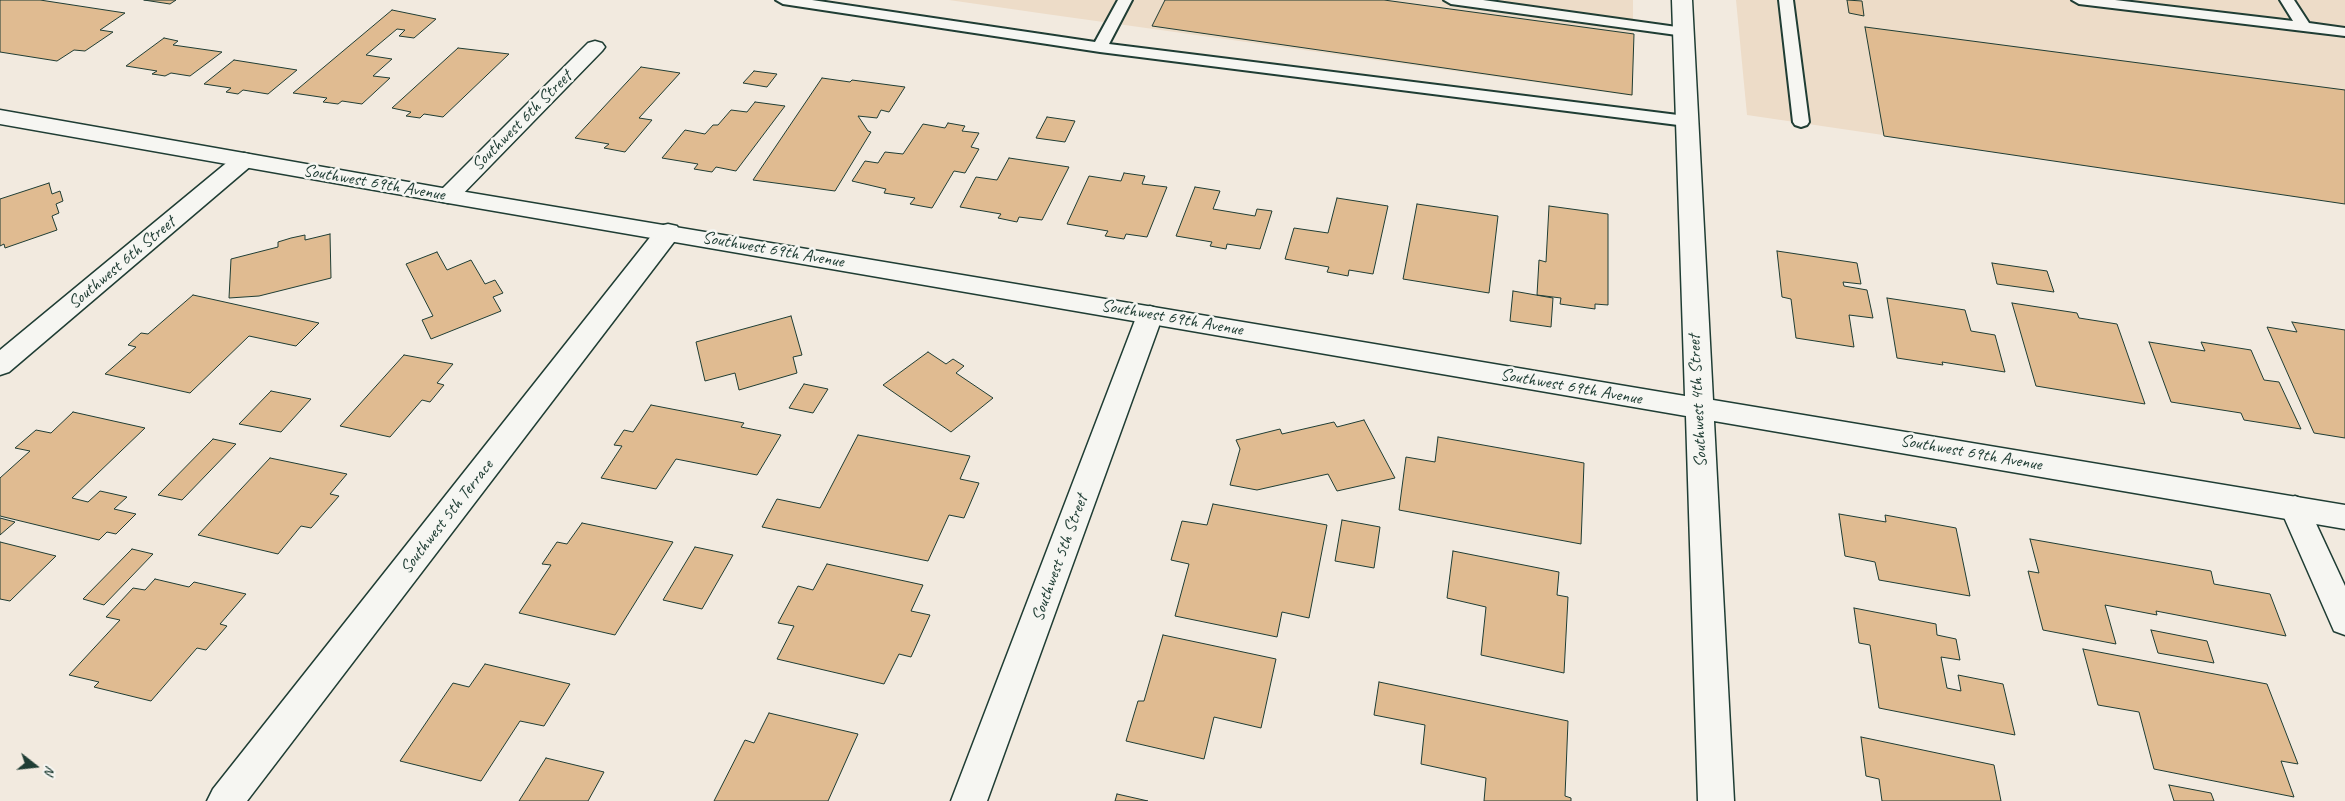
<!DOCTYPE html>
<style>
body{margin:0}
#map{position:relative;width:2345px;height:801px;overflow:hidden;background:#f2eadf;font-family:Caveat,sans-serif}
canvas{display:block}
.north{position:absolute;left:10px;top:741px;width:50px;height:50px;-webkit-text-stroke:4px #f6f6f2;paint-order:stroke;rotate:106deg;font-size:14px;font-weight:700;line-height:20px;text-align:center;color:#1f3d34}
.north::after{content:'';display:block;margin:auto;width:18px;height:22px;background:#1f3d34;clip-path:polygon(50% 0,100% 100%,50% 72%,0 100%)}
</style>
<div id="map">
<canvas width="2345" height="801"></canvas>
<div class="north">N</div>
</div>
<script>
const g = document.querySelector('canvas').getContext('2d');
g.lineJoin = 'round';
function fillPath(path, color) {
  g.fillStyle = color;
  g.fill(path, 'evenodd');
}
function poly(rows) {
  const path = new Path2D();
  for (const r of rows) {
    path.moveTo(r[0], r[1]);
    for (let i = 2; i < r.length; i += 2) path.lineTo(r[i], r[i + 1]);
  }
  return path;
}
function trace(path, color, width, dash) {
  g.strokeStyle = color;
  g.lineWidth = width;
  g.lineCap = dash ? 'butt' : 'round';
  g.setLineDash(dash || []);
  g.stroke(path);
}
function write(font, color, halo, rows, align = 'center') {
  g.font = font + ' Caveat,sans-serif';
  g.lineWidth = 5;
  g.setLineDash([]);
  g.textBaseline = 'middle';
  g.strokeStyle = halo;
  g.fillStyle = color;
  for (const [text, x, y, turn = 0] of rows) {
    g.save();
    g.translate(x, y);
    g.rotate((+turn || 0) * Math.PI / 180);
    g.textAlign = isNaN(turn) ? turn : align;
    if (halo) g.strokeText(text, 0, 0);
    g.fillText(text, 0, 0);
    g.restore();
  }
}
const built = poly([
 [949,0,1633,0,1633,96,1046,14],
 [1736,0,2345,0,2345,203,1747,115]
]);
const building = poly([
 [0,0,40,0,125,13,100,30,113,32,85,51,74,50,57,61,0,52,0,0],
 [144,0,176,0,170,4,144,0],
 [1165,0,1384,0,1634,34,1632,95,1152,26,1165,0],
 [1847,0,1862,1,1864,16,1849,13,1847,0],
 [392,10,436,19,414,38,399,36,405,30,397,29,366,55,392,59,373,76,390,78,362,104,342,101,338,104,323,102,327,98,293,93,392,10],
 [1865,27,2345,90,2345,204,1884,136,1865,27],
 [164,38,178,41,173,45,222,52,190,76,171,73,165,76,159,75,152,74,157,71,126,66,164,38],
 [458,48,509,54,443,117,424,114,420,118,406,116,411,112,392,108,458,48],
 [234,60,297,70,268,94,243,90,238,94,226,92,231,88,204,84,234,60],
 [641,67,680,73,639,118,652,120,625,152,604,148,609,144,575,138,641,67],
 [754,71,777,74,767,87,743,83,754,71],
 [822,78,850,82,852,80,905,87,889,112,881,110,877,118,858,116,868,131,871,132,835,191,753,180,822,78],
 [755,102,785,106,736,171,716,167,712,172,694,169,698,164,662,158,685,130,705,134,713,125,718,125,731,110,747,112,755,102],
 [1047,117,1075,121,1065,142,1036,138,1047,117],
 [948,123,965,126,962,131,979,133,971,147,979,149,965,173,954,171,932,208,910,204,915,198,884,193,886,189,852,181,865,161,878,163,885,152,903,154,923,124,945,128,948,123],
 [1009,158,1069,167,1042,220,1019,217,1017,222,998,218,1001,214,960,207,976,177,997,180,1009,158],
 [1124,173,1145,176,1142,184,1167,187,1147,237,1126,234,1124,239,1105,236,1108,231,1067,224,1089,176,1121,181,1124,173],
 [49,183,52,194,60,191,63,201,56,204,59,213,52,216,57,230,5,248,4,244,0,246,0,199,49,183],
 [1195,187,1220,191,1213,209,1255,216,1257,209,1272,211,1260,249,1227,244,1226,249,1210,246,1212,242,1176,236,1195,187],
 [1337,198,1388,206,1373,274,1349,270,1348,276,1338,274,1327,272,1329,267,1285,259,1294,228,1328,233,1337,198],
 [1417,204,1498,216,1489,293,1403,279,1417,204],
 [1549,206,1608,214,1608,305,1595,304,1595,309,1560,304,1561,298,1537,295,1539,260,1546,262,1549,206],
 [330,234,331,278,259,296,229,298,231,259,278,247,278,242,291,238,305,235,305,240,330,234],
 [1777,251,1857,263,1861,284,1843,282,1844,286,1867,290,1873,318,1849,315,1854,347,1796,338,1791,299,1782,297,1777,251],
 [437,252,447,270,471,260,485,284,495,280,503,293,493,297,501,311,431,339,422,320,433,316,406,264,437,252],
 [1992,263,2047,271,2054,292,1997,284,1992,263],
 [1513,291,1553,298,1551,327,1510,321,1513,291],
 [193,295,319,323,296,346,249,336,190,393,105,374,136,347,128,345,141,333,148,334,193,295],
 [1887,298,1965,310,1971,331,1995,335,2005,372,1942,362,1943,365,1897,358,1887,298],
 [2012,303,2077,313,2079,318,2117,324,2145,404,2036,386,2012,303],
 [791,316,802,355,793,357,797,373,739,390,735,373,705,381,696,342,791,316],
 [2292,322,2345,330,2345,438,2314,433,2267,327,2297,332,2292,322],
 [2149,342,2205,351,2201,342,2251,350,2264,380,2279,382,2301,429,2244,420,2241,413,2171,402,2149,342],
 [928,352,946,364,953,359,964,366,956,373,993,398,951,432,883,385,928,352],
 [404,355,453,364,437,383,444,385,430,402,422,400,390,437,340,426,404,355],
 [804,384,828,389,813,413,789,408,804,384],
 [271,391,311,399,281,432,239,424,271,391],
 [651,405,744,423,741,427,781,435,757,475,676,459,656,489,601,478,622,446,614,445,624,430,633,432,651,405],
 [73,412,145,428,72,498,88,502,100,491,127,497,114,509,136,514,116,534,107,532,99,540,0,516,0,478,30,451,15,448,36,430,51,433,73,412],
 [1364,420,1395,478,1337,491,1328,474,1257,490,1230,485,1240,449,1236,440,1280,429,1282,434,1334,422,1337,427,1364,420],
 [858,435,970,456,960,479,979,483,964,518,949,515,928,561,762,527,777,499,820,508,858,435],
 [1438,437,1584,463,1581,544,1399,510,1406,457,1435,462,1438,437],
 [213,439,236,444,182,500,158,495,213,439],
 [270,458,347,474,330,494,339,496,311,528,301,526,278,554,198,535,270,458],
 [1213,504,1327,525,1309,618,1282,612,1277,637,1175,616,1189,564,1171,560,1182,521,1207,525,1213,504],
 [1839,514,1886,522,1885,515,1956,528,1970,596,1879,580,1875,562,1845,556,1839,514],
 [0,518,15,522,0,535,0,518],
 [1342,520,1380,527,1374,568,1335,561,1342,520],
 [582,523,673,542,615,635,519,613,551,565,542,564,557,542,567,544,582,523],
 [2030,539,2211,571,2214,584,2270,594,2286,636,2156,611,2157,615,2105,605,2116,644,2043,630,2028,571,2039,573,2030,539],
 [0,542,56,556,10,601,0,599,0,542],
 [695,547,733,555,702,609,663,600,695,547],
 [132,549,153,554,104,605,83,599,132,549],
 [1453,551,1559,572,1557,595,1568,597,1564,673,1481,655,1486,607,1447,598,1453,551],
 [827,564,923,585,911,611,930,615,911,657,899,654,884,684,777,659,794,626,778,623,798,586,813,590,827,564],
 [155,579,189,587,194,582,246,594,220,624,227,626,206,650,197,648,151,701,94,687,99,682,69,675,120,620,106,617,133,588,145,590,155,579],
 [1854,608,1936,624,1937,635,1956,639,1960,660,1941,657,1947,688,1961,691,1958,675,2003,684,2015,735,1879,708,1870,645,1859,643,1854,608],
 [2151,630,2207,641,2214,663,2158,653,2151,630],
 [1163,635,1276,659,1261,728,1214,717,1204,759,1126,741,1138,701,1144,701,1163,635],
 [2083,649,2267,684,2298,764,2281,761,2294,797,2154,769,2139,712,2098,705,2083,649],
 [485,664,570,684,544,726,520,721,481,781,400,761,453,683,469,687,485,664],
 [1379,682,1568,721,1565,796,1571,798,1571,801,1484,801,1486,778,1421,764,1425,725,1374,715,1379,682],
 [769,713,858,734,828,801,714,801,745,740,754,743,769,713],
 [1861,737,1994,765,2001,801,1882,801,1879,779,1866,776,1861,737],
 [546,758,604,772,588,801,519,801,546,758],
 [2169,785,2211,793,2214,801,2174,801,2169,785],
 [1117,794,1148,801,1115,801,1117,794]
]);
const lane = poly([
 [776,0,812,0,1095,42,1118,0,1132,0,1109,44,1686,116,1692,118,1694,121,1692,124,1686,126,1100,52,783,4,776,0],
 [1444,0,1483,0,1684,28,1691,32,1684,36,1451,4,1444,0],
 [1779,0,1793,0,1809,122,1807,125,1801,127,1795,125,1793,122,1779,0],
 [2072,0,2115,0,2293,21,2280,0,2294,0,2309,23,2345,28,2345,36,2079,4,2072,0]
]);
const street = poly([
 [595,41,602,43,605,47,602,51,456,201,448,203,440,201,436,196,440,191,588,43,595,41],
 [244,153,252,155,255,160,252,165,9,372,0,375,0,350,236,155,244,153],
 [668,224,677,226,680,232,677,238,247,801,207,801,213,789,659,226,668,224],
 [1150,306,1159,309,1163,315,987,801,951,801,1137,315,1141,309,1150,306],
 [2295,496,2305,500,2345,586,2345,635,2334,631,2280,508,2285,500,2295,496]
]);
const secondary = poly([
 [1672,0,1692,0,1713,400,2345,505,2345,529,1714,421,1734,801,1698,801,1686,416,448,203,0,124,0,110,448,189,1685,396,1672,0]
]);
const streetNames = [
 ["Southwest 6th Street",522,121,-45],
 ["Southwest 69th Avenue",374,183,10],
 ["Southwest 69th Avenue",773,250,10],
 ["Southwest 6th Street",122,263,-40],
 ["Southwest 69th Avenue",1172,318,10],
 ["Southwest 69th Avenue",1571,387,10],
 ["Southwest 4th Street",1698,401,-93],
 ["Southwest 69th Avenue",1971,453,10],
 ["Southwest 5th Terrace",447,517,-52],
 ["Southwest 5th Street",1060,558,-70]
];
fillPath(built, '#eddcc8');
fillPath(building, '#e0bb91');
trace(building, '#1f3d34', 1);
trace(lane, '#1f3d34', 4);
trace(street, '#1f3d34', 3);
trace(secondary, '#1f3d34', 3);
fillPath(lane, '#f6f6f2');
fillPath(street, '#f6f6f2');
fillPath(secondary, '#f6f6f2');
write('18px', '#1f3d34', '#f6f6f2', streetNames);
</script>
